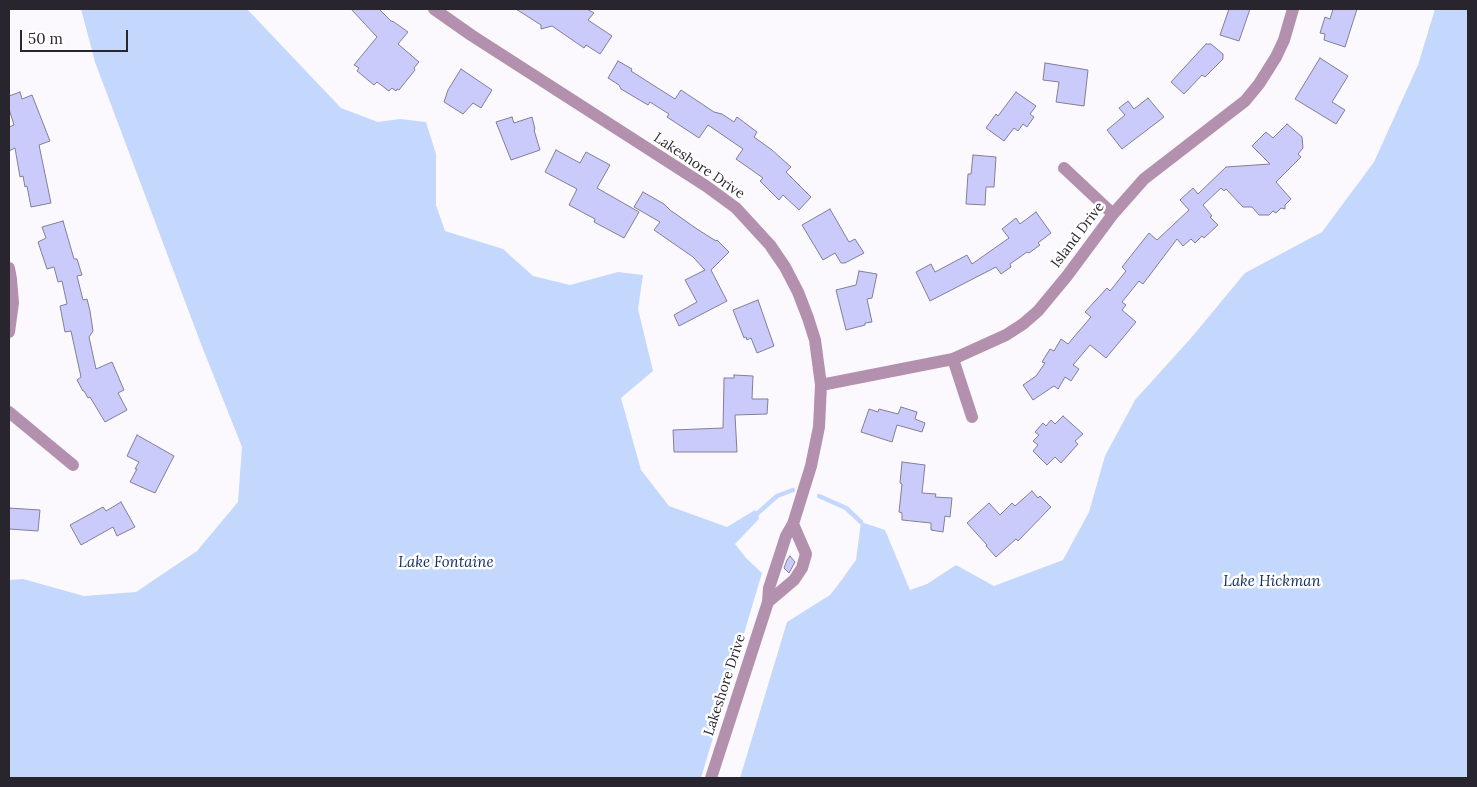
<!DOCTYPE html>
<style>
body{margin:0}
#map{position:relative;width:1477px;height:787px;overflow:hidden;background:#fcf9fe;font-family:Lora,serif}
canvas{display:block}
.frame{position:absolute;inset:0;border:10px solid #29252e;pointer-events:none}
.scale{position:absolute;left:20px;top:30px;width:108px;height:22px;box-sizing:border-box;border:2px solid #29252e;border-top:0;padding-left:6px;font-size:15px;line-height:18px;white-space:nowrap;color:#29252e;-webkit-text-stroke:4px #fff;paint-order:stroke}
</style>
<div id="map">
<canvas width="1477" height="787"></canvas>
<div class="frame"></div>
<div class="scale">50 m</div>
</div>
<script>
const g = document.querySelector('canvas').getContext('2d');
g.lineJoin = 'round';
function fillPath(path, color) {
  g.fillStyle = color;
  g.fill(path, 'evenodd');
}
function poly(rows) {
  const path = new Path2D();
  for (const r of rows) {
    path.moveTo(r[0], r[1]);
    for (let i = 2; i < r.length; i += 2) path.lineTo(r[i], r[i + 1]);
  }
  return path;
}
function trace(path, color, width, dash) {
  g.strokeStyle = color;
  g.lineWidth = width;
  g.lineCap = dash ? 'butt' : 'round';
  g.setLineDash(dash || []);
  g.stroke(path);
}
function write(font, color, halo, rows, align = 'center') {
  g.font = font + ' Lora,serif';
  g.lineWidth = 5;
  g.setLineDash([]);
  g.textBaseline = 'middle';
  g.strokeStyle = halo;
  g.fillStyle = color;
  for (const [text, x, y, turn = 0] of rows) {
    g.save();
    g.translate(x, y);
    g.rotate((+turn || 0) * Math.PI / 180);
    g.textAlign = isNaN(turn) ? turn : align;
    if (halo) g.strokeText(text, 0, 0);
    g.fillText(text, 0, 0);
    g.restore();
  }
}
const water = poly([
 [81,9,247,9,341,108,378,122,400,119,426,122,436,154,436,205,445,231,503,249,533,276,570,285,618,272,643,275,638,309,653,371,621,398,641,470,669,506,727,527,755,510,758,513,759,519,735,544,746,558,762,573,701,778,9,778,9,580,23,579,84,596,136,592,197,551,238,502,242,447,201,344,95,62],
 [1435,9,1468,9,1468,778,740,778,787,622,830,595,838,585,856,560,861,522,885,530,910,590,927,584,956,565,994,586,1063,560,1089,512,1105,456,1135,400,1191,338,1245,273,1322,232,1374,162,1418,65]
]);
const stream = poly([
 [819,496,846,508,861,522],
 [758,513,777,496,793,490]
]);
const building = poly([
 [351,9,379,9,391,21,394,22,408,32,398,44,419,62,414,68,415,70,399,90,397,89,396,91,392,88,389,91,377,82,374,85,357,71,359,68,354,65,377,37,351,9],
 [516,9,587,9,594,13,588,20,612,36,600,54,586,45,584,48,552,26,541,29,541,25,516,9],
 [1229,9,1250,9,1239,41,1220,35,1229,9],
 [1333,9,1357,9,1345,47,1324,40,1325,34,1320,33,1325,17,1330,19,1333,9],
 [1206,44,1211,44,1223,54,1223,59,1205,77,1202,75,1184,94,1171,82,1206,44],
 [1320,58,1348,76,1332,102,1345,110,1336,124,1295,99,1320,58],
 [618,61,632,69,631,71,675,99,681,90,714,112,722,114,734,122,737,117,757,132,754,137,772,150,791,167,786,172,811,197,799,210,783,195,779,200,760,181,763,178,736,159,743,149,708,125,699,138,667,117,669,114,650,102,648,105,621,89,619,85,608,78,618,61],
 [1045,63,1088,70,1084,106,1056,102,1059,82,1043,80,1045,63],
 [461,69,492,90,481,108,473,103,463,114,444,102,448,90,461,69],
 [20,92,22,99,32,95,50,141,39,145,51,203,31,207,27,186,25,187,23,176,20,177,15,148,9,151,9,127,14,125,9,109,9,96,20,92],
 [1016,92,1036,106,1030,114,1034,117,1027,127,1023,124,1018,131,1014,128,1004,141,986,128,996,114,998,116,1016,92],
 [1148,98,1164,117,1122,149,1107,130,1125,115,1119,108,1128,101,1134,109,1148,98],
 [512,117,514,123,532,117,535,129,534,130,540,150,511,160,496,122,512,117],
 [1287,124,1302,137,1303,148,1298,154,1301,157,1276,182,1291,199,1285,205,1285,209,1281,208,1276,213,1273,211,1269,215,1259,215,1252,207,1243,207,1226,189,1224,191,1221,188,1203,205,1212,216,1210,217,1218,225,1204,238,1202,236,1195,243,1191,239,1183,246,1177,239,1143,284,1139,281,1122,302,1126,305,1122,310,1136,322,1106,358,1090,345,1073,365,1079,369,1071,381,1065,377,1058,389,1054,386,1033,400,1023,385,1036,376,1045,363,1042,362,1050,349,1054,351,1061,339,1068,344,1091,317,1085,312,1107,288,1110,291,1126,271,1122,267,1149,233,1157,240,1189,210,1180,200,1193,188,1198,194,1226,167,1270,164,1252,146,1266,132,1273,138,1287,124],
 [556,150,580,163,586,152,610,165,597,188,639,212,624,238,594,222,595,219,569,205,577,189,545,172,556,150],
 [973,155,996,157,994,187,986,187,985,205,966,204,968,174,971,174,973,155],
 [643,192,664,204,670,210,697,229,716,241,717,240,729,252,711,270,727,301,679,326,674,315,697,302,685,280,705,270,693,257,654,230,660,222,634,207,643,192],
 [830,209,849,242,855,239,864,253,845,263,841,263,835,253,823,260,802,225,830,209],
 [1036,212,1051,233,1038,243,1040,245,1029,253,1027,252,1010,264,1011,267,1001,274,996,267,930,301,916,272,931,264,935,272,967,255,972,264,1009,238,1002,229,1016,218,1020,224,1036,212],
 [63,221,74,259,77,259,82,275,77,276,83,300,87,299,90,311,93,331,89,337,96,369,112,362,124,390,118,393,127,410,105,422,90,397,88,398,84,391,83,391,77,380,81,377,71,331,65,332,60,306,67,304,62,281,58,282,54,267,47,269,38,242,46,238,42,227,63,221],
 [859,271,877,274,872,298,867,299,872,322,865,323,865,325,846,330,836,290,856,285,859,271],
 [758,300,774,346,757,353,751,338,747,340,746,337,744,338,733,310,758,300],
 [734,375,753,376,752,399,768,399,767,414,735,415,737,452,674,452,673,430,723,428,724,378,734,378,734,375],
 [901,407,917,412,915,419,925,423,922,432,897,425,892,442,861,432,869,409,878,412,879,409,898,414,901,407],
 [1063,416,1083,434,1075,441,1078,444,1061,463,1055,457,1047,465,1033,451,1038,445,1033,441,1039,435,1035,432,1043,423,1046,426,1051,420,1055,424,1063,416],
 [137,435,174,456,155,493,130,482,137,469,135,469,139,462,127,456,137,435],
 [902,462,925,465,922,493,936,494,935,497,952,498,950,517,945,516,943,532,931,530,931,523,902,520,902,513,899,512,902,484,900,483,902,462],
 [1032,491,1038,498,1040,496,1051,507,1018,541,1016,539,996,557,986,546,987,545,967,523,989,503,1000,515,1012,503,1015,506,1032,491],
 [121,502,135,527,117,536,113,527,81,545,70,525,103,507,106,511,121,502],
 [9,508,40,510,38,531,9,529,9,508],
 [790,556,795,562,789,573,784,568,787,560,790,556]
]);
const minor = poly([
 [434,9,471,35,706,186,736,208,770,245,785,267,798,292,808,318,815,340,821,385,819,427,811,466,793,524,786,536,769,588,768,602,711,778],
 [1064,168,1113,214],
 [9,268,11,279,13,303,9,332],
 [953,359,972,417],
 [821,385,953,359,1006,335,1023,324,1038,311,1067,276,1113,214,1144,179,1245,101,1259,84,1276,57,1284,40,1293,9],
 [9,412,73,465],
 [768,602,794,580,802,568,806,554,793,524]
]);
const streetNames = [
 ["Lakeshore Drive",699,166,34],
 ["Island Drive",1078,235,-53],
 ["Lakeshore Drive",725,685,-72]
];
const waterNames = [
 ["Lake Fontaine",446,563],
 ["Lake Hickman",1272,582]
];
fillPath(water, '#c4d7fc');
trace(stream, '#c4d7fc', 4.5);
fillPath(building, '#cacafb');
trace(building, '#807f97', 1);
trace(minor, '#b390ad', 12);
write('14px', '#29252e', '#fff', streetNames);
write('italic 15px', '#152f64', '#fff', waterNames);
</script>
